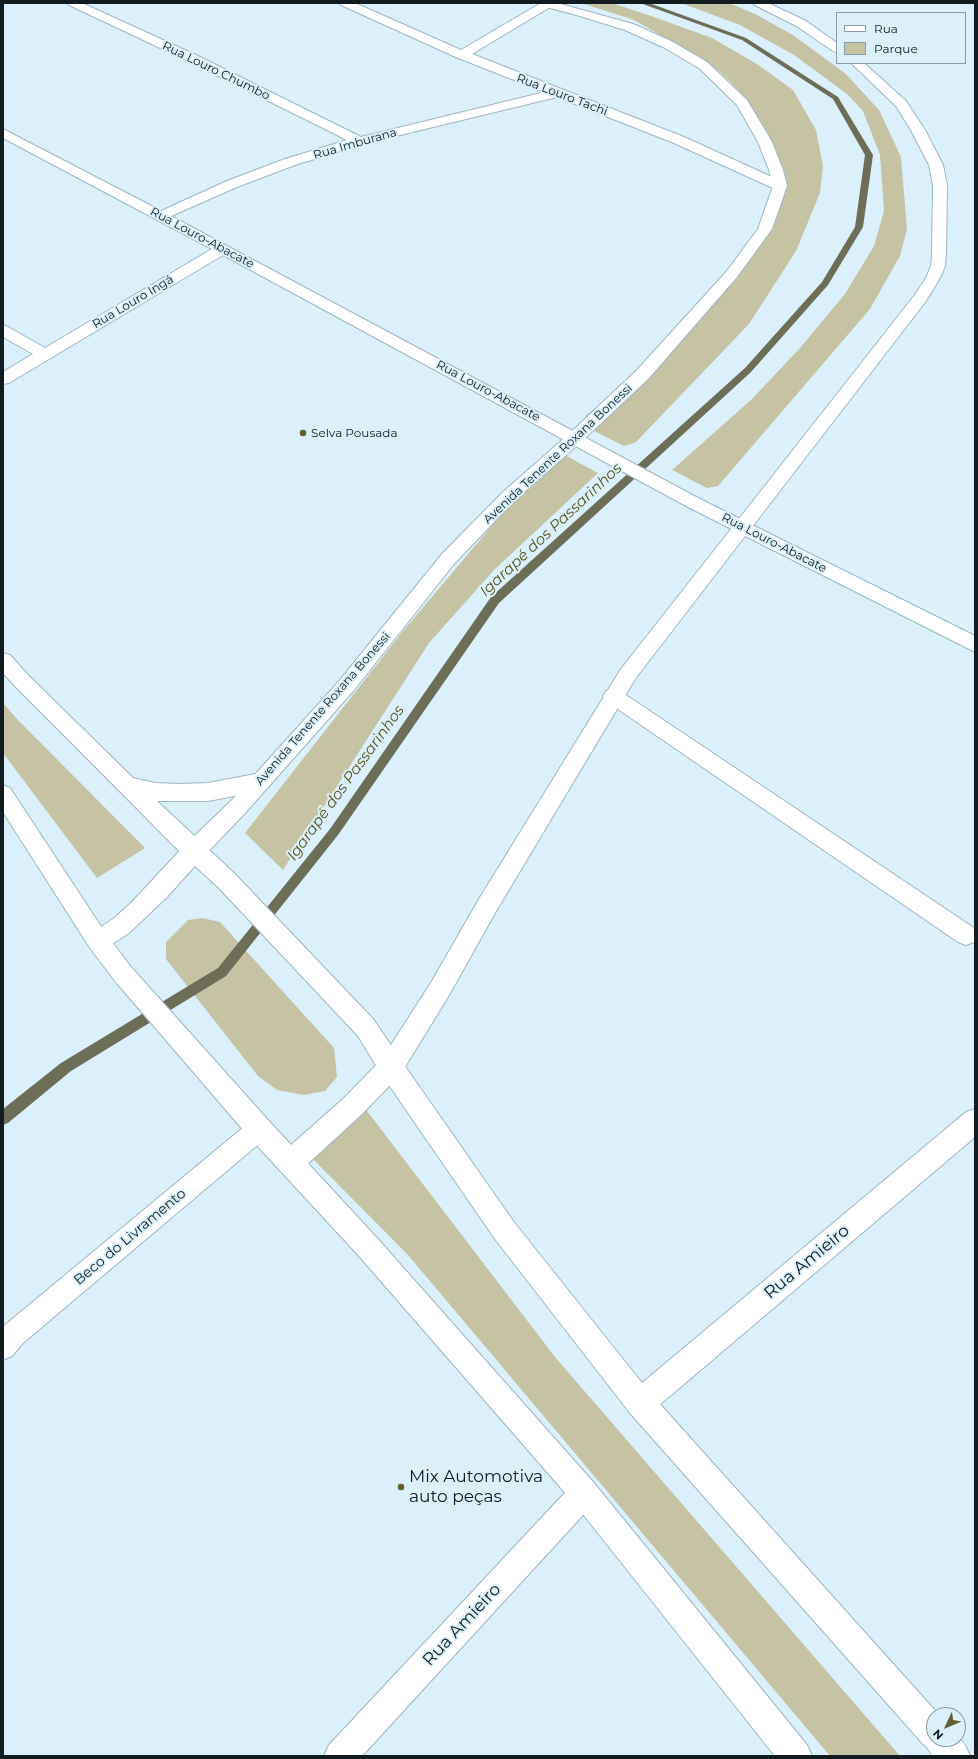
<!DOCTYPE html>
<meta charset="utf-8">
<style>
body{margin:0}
#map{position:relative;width:978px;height:1759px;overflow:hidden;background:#dbf0fb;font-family:Montserrat,sans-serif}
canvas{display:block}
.frame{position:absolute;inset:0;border:4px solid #111b20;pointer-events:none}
.legend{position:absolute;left:836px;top:12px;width:130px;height:52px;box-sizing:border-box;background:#dbf0fb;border:1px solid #8a9ba3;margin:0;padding:5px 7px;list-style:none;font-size:12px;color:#111b20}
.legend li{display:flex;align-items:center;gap:8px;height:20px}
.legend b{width:20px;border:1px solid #8a9ba3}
.north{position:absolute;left:926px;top:1707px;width:40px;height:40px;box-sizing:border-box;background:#dbf0fb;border:1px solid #8a9ba3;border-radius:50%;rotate:226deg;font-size:11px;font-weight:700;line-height:16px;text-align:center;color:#111b20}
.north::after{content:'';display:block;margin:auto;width:14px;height:18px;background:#64602d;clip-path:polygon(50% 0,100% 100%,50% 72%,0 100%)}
</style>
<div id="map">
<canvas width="978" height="1759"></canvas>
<div class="frame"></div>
<ul class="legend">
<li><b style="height:5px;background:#fff"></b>Rua</li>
<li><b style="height:11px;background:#c5c3a3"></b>Parque</li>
</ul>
<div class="north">N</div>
</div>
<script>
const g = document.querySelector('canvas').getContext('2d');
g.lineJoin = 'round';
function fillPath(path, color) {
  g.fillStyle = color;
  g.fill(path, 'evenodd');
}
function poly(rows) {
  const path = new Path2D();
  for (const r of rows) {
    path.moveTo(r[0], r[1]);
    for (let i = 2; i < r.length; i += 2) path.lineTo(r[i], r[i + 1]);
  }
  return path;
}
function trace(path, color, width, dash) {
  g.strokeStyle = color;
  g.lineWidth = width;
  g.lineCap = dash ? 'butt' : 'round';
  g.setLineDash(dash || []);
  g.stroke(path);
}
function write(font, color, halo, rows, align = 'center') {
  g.font = font + ' Montserrat,sans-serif';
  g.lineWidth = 4;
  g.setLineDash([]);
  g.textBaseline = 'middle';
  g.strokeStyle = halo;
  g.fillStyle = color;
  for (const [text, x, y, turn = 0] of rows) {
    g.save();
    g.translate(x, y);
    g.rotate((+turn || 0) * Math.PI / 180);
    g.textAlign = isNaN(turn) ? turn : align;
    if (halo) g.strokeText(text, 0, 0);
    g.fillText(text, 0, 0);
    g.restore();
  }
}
const green = poly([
 [581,3,612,3,651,16,712,38,757,64,793,90,816,130,823,166,820,193,796,251,749,324,636,442,624,446,596,432,585,416,598,407,751,259,770,229,778,204,775,148,765,128,740,92,720,72,695,55,634,20],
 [681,3,729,3,755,14,793,35,846,74,879,110,901,157,907,229,900,256,870,309,718,486,707,488,672,470,752,399,800,348,845,294,874,246,884,211,880,155,863,111,847,94,794,55,740,25],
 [559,452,598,473,494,570,429,643,283,870,245,833,403,631,550,457],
 [3,703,18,720,145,848,97,878,3,753],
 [202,918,220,922,334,1048,337,1077,325,1091,304,1095,277,1090,258,1076,166,959,166,942,188,920],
 [364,1107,555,1357,900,1756,830,1756,408,1255,308,1154]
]);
const stream = poly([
 [640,3,649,3,746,38,838,97,873,155,863,227,828,285,751,372,499,603,338,835,226,976,71,1071,8,1123,3,1125,3,1109,61,1063,218,968,330,829,491,597,745,368,822,282,855,227,865,155,833,99,742,40,640,3]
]);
const lane = poly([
 [259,1118,267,1121,270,1129,267,1137,23,1343,12,1356,3,1360,3,1328,5,1325,251,1121,259,1118]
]);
const street = poly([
 [67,3,82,3,200,57,361,137,545,92,458,58,341,5,339,3,355,3,461,50,541,3,553,3,552,6,472,54,684,137,785,183,787,186,785,189,775,189,674,143,557,97,363,144,295,165,237,187,171,216,700,499,975,636,975,652,688,507,223,255,9,383,3,384,3,372,33,354,3,337,3,325,8,327,45,348,212,249,3,138,3,129,161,211,227,181,285,159,347,140,192,63,69,5,67,3],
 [613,688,620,691,974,928,974,942,966,945,958,942,606,701,603,696,606,691,613,688],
 [975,1109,975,1137,650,1413,640,1417,630,1413,626,1403,630,1393,966,1112,975,1109],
 [584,1478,594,1483,599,1493,594,1503,362,1756,324,1756,329,1745,574,1483,584,1478]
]);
const secondary = poly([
 [537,3,557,3,633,24,671,41,707,62,747,100,772,142,783,170,787,186,772,229,737,277,649,378,581,442,514,501,454,564,354,690,247,811,202,858,167,897,129,933,106,948,98,951,90,948,87,941,90,934,113,919,131,903,186,844,233,799,340,680,442,554,502,493,569,434,637,370,727,271,758,229,773,186,769,170,758,142,737,105,699,68,663,47,625,30,580,16,539,5,537,3],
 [753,3,768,3,806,21,837,43,837,52,833,51,798,27,755,5,753,3],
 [851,63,864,63,906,101,925,130,943,165,947,185,946,254,945,266,940,278,926,301,635,679,495,913,448,997,400,1075,362,1114,300,1171,291,1175,282,1171,278,1162,282,1153,344,1098,382,1059,432,981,479,899,621,669,914,296,926,278,931,266,932,254,933,185,929,165,911,130,896,106,851,63]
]);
const primary = poly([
 [3,653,10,655,29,676,133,778,155,783,180,784,208,783,261,773,268,776,271,782,268,788,261,791,208,801,157,801,234,873,374,1020,400,1059,513,1221,650,1393,939,1715,934,1715,934,1739,958,1739,958,1736,965,1745,970,1756,933,1756,926,1746,923,1744,630,1413,495,1239,382,1075,358,1036,218,887,186,858,15,686,3,673,3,653],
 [3,785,10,788,106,934,131,967,268,1120,377,1238,594,1483,807,1745,812,1756,775,1756,574,1503,359,1256,250,1138,115,981,90,948,3,812,3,785]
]);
const markers = [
 [303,433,4,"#64602d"],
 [401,1487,4,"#64602d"]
];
const farStreetnames = [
 ["Rua Louro Chumbo",216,71,26],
 ["Rua Louro Tachi",562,95,21],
 ["Rua Imburana",355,144,-16],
 ["Rua Louro-Abacate",202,238,28],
 ["Rua Louro Ingá",133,302,-31],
 ["Rua Louro-Abacate",488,391,28],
 ["Avenida Tenente Roxana Bonessi",558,454,-43],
 ["Rua Louro-Abacate",774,543,27],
 ["Avenida Tenente Roxana Bonessi",323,709,-49]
];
const farPoinames = [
 ["Selva Pousada",311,433]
];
const streetNames = [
 ["Beco do Livramento",130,1237,-40]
];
const waterNames = [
 ["Igarapé dos Passarinhos",551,530,-43],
 ["Igarapé dos Passarinhos",346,783,-54]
];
const nearStreetnames = [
 ["Rua Amieiro",807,1262,-40],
 ["Rua Amieiro",462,1625,-47]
];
const nearPoinames = [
 ["Mix Automotiva",409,1477],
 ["auto peças",409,1497]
];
fillPath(green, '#c5c3a3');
fillPath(stream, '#6d6e58');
trace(lane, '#9db6c3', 2);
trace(street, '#9db6c3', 2);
trace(secondary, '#9db6c3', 2);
trace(primary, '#9db6c3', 2);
fillPath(lane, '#fff');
fillPath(street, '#fff');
fillPath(secondary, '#fff');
fillPath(primary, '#fff');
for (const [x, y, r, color] of markers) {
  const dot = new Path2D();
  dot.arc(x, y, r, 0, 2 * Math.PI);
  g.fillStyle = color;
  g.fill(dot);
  trace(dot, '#dbf0fb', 1.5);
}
write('12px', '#111b20', '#dbf0fb', farStreetnames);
write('12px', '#111b20', '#dbf0fb', farPoinames, 'left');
write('14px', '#111b20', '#dbf0fb', streetNames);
write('italic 15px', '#5a561b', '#dbf0fb', waterNames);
write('17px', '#111b20', '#dbf0fb', nearStreetnames);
write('17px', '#111b20', '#dbf0fb', nearPoinames, 'left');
</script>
